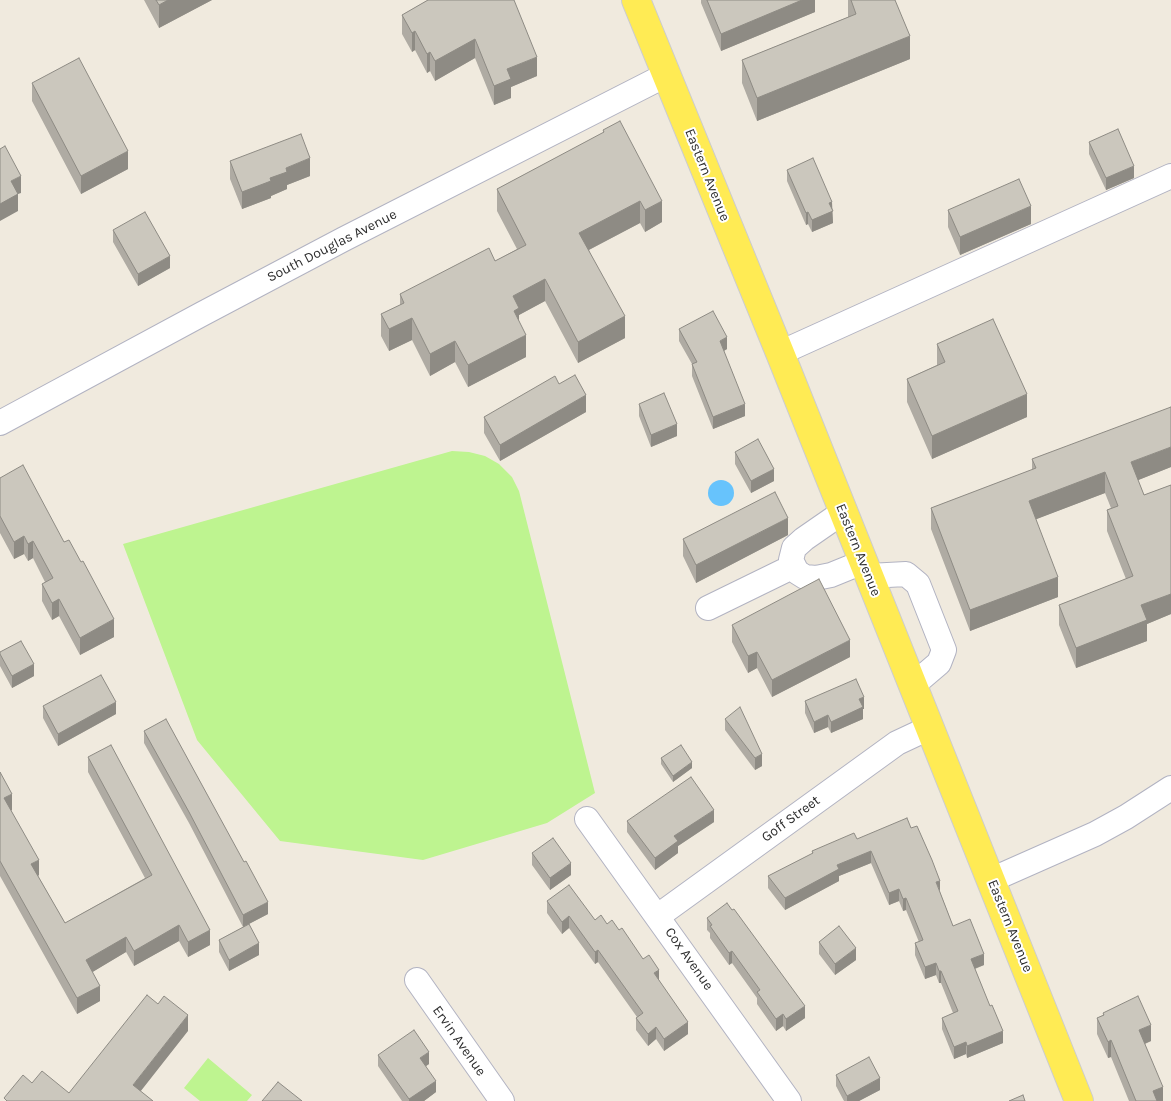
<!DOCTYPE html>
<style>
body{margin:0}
canvas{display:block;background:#f0eade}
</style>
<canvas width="1171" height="1101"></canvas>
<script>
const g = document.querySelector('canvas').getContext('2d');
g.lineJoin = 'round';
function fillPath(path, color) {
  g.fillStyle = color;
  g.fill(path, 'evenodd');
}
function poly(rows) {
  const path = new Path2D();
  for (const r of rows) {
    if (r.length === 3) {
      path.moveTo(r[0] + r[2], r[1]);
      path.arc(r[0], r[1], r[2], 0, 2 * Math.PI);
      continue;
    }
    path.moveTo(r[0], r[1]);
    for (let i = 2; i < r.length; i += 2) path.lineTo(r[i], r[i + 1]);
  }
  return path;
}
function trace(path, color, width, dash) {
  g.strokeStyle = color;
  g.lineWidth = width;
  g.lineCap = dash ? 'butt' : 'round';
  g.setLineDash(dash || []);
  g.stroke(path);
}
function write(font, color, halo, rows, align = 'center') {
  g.font = font + ' Karla,sans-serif';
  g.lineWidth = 4;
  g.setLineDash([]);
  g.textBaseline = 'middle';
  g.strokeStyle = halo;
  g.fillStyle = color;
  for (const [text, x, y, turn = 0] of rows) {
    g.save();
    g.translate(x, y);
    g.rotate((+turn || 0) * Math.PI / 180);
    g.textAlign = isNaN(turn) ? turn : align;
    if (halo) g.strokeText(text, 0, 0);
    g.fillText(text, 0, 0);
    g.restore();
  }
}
const pitch = poly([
 [452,451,469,452,485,456,499,464,512,477,519,491,595,793,547,823,423,860,280,841,197,740,123,544],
 [208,1058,252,1095,247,1101,200,1101,184,1088]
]);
const water = poly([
 [721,493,13]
]);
const minor = poly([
 [780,353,1171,176],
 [0,423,202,314,344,239,666,75],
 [843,512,804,539,794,548,791,560,797,572,805,577,816,578,831,575,863,562],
 [869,576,906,574,918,584,944,650,939,663,912,686],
 [708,608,794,566],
 [587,819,789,1101],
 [991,880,1095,834,1126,817,1171,788],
 [658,916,897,743,929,728],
 [417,980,502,1101]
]);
const major = poly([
 [636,0,780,353,1079,1101]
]);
const wall = poly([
 [144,0,212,0,159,28],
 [428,0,537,76,511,87,511,98,494,105,475,58,435,81,430,71,427,73,415,50,412,52,402,34,402,15],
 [701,0,815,0,815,12,721,51,701,3],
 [848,0,895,0,910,59,757,121,742,83,742,60,848,17],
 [32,83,128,169,81,194,32,101],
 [603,130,662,222,645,232,640,223,589,250,625,338,578,363,545,301,519,315,519,321,526,357,468,387,455,362,430,376,412,340,389,351,381,336,381,314,400,305,400,294,495,261,517,249,497,211,497,189,603,133],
 [1089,142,1134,178,1106,190,1089,154],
 [230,161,310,176,287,185,287,189,271,196,271,198,242,209,230,179],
 [787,170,832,210,833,223,812,232,808,224,806,225,787,181],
 [948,210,1031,224,960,255,948,227],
 [113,230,170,268,138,286,113,242],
 [679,329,727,349,724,351,745,416,713,429,692,376,692,364,679,341],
 [937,344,1027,417,932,459,907,402,907,379,937,365],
 [559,384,586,412,500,461,484,433,484,417],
 [639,404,677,436,651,447,639,416],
 [735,452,774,481,751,493,735,464],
 [1032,459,1171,467,1138,480,1144,495,1171,485,1171,614,1147,624,1147,641,1076,668,1059,625,1059,605,1126,579,1107,531,1107,510,1111,508,1105,493,1036,519,1058,597,970,631,931,529,931,508,1032,470],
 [0,478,114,637,80,655,59,616,52,620,42,601,42,584,45,582,33,558,28,561,24,554,14,559,0,533],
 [788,535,696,583,683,556,683,539],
 [732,625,850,657,772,697,757,668,748,673,732,642],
 [0,652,34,676,12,688,0,666],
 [805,701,864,709,863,709,863,719,831,733,828,727,814,733,805,713],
 [43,706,116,714,58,746,43,718],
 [725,719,762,766,755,770,725,730],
 [144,731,268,914,249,924,259,955,229,971,219,952,219,940,243,927,189,823,144,743],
 [88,757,210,945,188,957,179,941,134,966,126,952,92,972,100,1001,77,1014,0,876,0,772,12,810,11,810,39,875,38,876,65,923,145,878,88,772],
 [661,758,692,768,673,782,661,764],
 [627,821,714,822,678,846,678,853,655,870,627,832],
 [857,839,940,892,953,926,984,965,975,969,1003,1043,967,1058,966,1054,954,1059,942,1029,942,1018,953,1013,941,983,939,983,936,975,925,979,915,955,915,943,919,942,906,910,903,911,899,901,889,905,871,863,839,876,839,881,785,910,768,888,768,876,812,854,812,851],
 [532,853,571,875,550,890,532,865],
 [547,901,595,920,607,924,619,930,659,980,688,1034,664,1051,656,1039,648,1046,636,1030,636,1018,637,1017,598,962,595,964,569,928,562,934,547,913],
 [707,918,805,1018,786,1031,783,1026,776,1031,757,1004,757,998,732,963,729,965,710,938,710,933,707,930],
 [819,942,856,960,835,975,819,954],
 [1103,1013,1151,1041,1145,1044,1163,1101,1129,1101,1111,1057,1108,1058,1097,1034,1097,1018,1103,1015],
 [378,1055,429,1064,426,1066,436,1092,424,1101,402,1101,378,1066],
 [836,1075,880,1090,859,1101,844,1101,836,1086]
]);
const shadedWall = poly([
 [168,0,212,0,159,28,159,5],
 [802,0,815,0,815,12,721,51,721,34],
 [415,31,415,50,412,52,412,33],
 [910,36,910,59,757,121,757,98],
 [475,39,475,58,435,81,435,61],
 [430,52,430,71,427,73,427,54],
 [537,57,537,76,511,87,511,98,494,105,494,86,507,69],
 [128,151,128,169,81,194,81,176],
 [310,158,310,176,287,185,287,189,271,196,271,198,242,209,242,192,270,178,286,168],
 [1134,166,1134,178,1106,190,1106,178],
 [21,176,21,193,18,194,18,211,0,221,0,204,11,181],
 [640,201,640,223,579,255,579,233],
 [662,201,662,222,645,232,645,210],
 [832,202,833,223,812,232,812,220,829,203],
 [1031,206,1031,224,960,255,960,237],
 [808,212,808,224,806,225,806,213],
 [170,256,170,268,138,286,138,274],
 [545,279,545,301,519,315,519,329,514,333,513,296],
 [625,316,625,338,578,363,578,342],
 [412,318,412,340,389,351,389,329],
 [526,335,526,357,468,387,468,365],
 [727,337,727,349,720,353,720,341],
 [455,341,455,362,430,376,430,354],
 [1027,394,1027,417,932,459,932,436],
 [586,395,586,412,500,461,500,445],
 [745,404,745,416,713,429,713,417],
 [677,424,677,436,651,447,651,435],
 [1171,447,1171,467,1131,483,1131,462],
 [774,469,774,481,751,493,751,481],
 [1105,472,1105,493,1029,522,1029,501],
 [788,518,788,535,696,583,696,565],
 [24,536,24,554,14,559,14,542],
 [33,541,33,558,28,561,28,544],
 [1058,577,1058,597,970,631,970,610],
 [1171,594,1171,614,1147,624,1147,641,1076,668,1076,648,1141,605],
 [59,599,59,616,52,620,52,603],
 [114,619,114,637,80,655,80,638],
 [850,640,850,657,772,697,772,680],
 [757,652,757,668,748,673,748,656],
 [34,664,34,676,12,688,12,676],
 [864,697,864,709,863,709,863,719,831,733,831,722,859,699],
 [116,702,116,714,58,746,58,734],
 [828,715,828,727,814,733,814,722],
 [762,754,762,766,755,770,755,758],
 [692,762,692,768,673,782,673,776],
 [12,794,12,810,4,814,4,798],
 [714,810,714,822,678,846,678,853,655,870,655,858,674,836],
 [871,851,871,863,839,876,839,881,785,910,785,898,837,865],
 [39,860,39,875,31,880,31,864],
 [571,863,571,875,550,890,550,878],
 [940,881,940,892,936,882],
 [899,889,899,901,889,905,889,893],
 [906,898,906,910,903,911,903,899],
 [268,902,268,914,243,927,243,915],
 [569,916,569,928,562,934,562,922],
 [179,925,179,941,134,966,134,951],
 [210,930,210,945,188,957,188,942],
 [126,937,126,952,86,976,86,960],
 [259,943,259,955,229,971,229,960],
 [856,948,856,960,835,975,835,964],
 [598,950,598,962,595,964,595,952],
 [732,951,732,963,729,965,729,953],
 [984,954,984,965,971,970,971,959],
 [936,963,936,975,925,979,925,967],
 [659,970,659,981,654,973],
 [939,971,941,971,941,983,939,983],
 [100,986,100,1001,77,1014,77,998],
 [805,1006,805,1018,786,1031,786,1019],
 [783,1014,783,1026,776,1031,776,1019],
 [188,1015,188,1031,133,1101,133,1085],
 [688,1022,688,1034,664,1051,664,1039],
 [1151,1025,1151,1041,1139,1046,1139,1030],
 [656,1027,656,1039,648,1046,648,1034],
 [1003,1031,1003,1043,967,1058,967,1046],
 [1111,1040,1111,1057,1108,1058,1108,1042],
 [966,1042,966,1054,954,1059,954,1047],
 [429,1052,429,1064,420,1070,420,1058],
 [880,1078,880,1090,859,1101,847,1101,847,1096],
 [436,1081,436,1092,424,1101,409,1101,409,1099],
 [1163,1087,1163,1101,1153,1101,1153,1091]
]);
const building = poly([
 [156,0,168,0,159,5,156,0],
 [428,0,514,0,537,57,507,69,511,79,494,86,475,39,435,61,430,52,427,54,415,31,412,33,402,15,428,0],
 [707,0,802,0,721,34,707,0],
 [851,0,895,0,910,36,757,98,742,60,856,14,851,0],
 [79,58,128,151,81,176,32,83,79,58],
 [620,121,662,201,645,210,640,201,579,233,625,316,578,342,545,279,513,296,519,308,514,311,526,335,468,365,455,341,430,354,412,318,389,329,381,314,404,303,400,294,489,248,495,261,526,245,497,189,604,132,603,130,620,121],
 [1118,129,1134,166,1106,178,1089,142,1118,129],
 [301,134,310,158,286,168,287,172,270,178,271,181,242,192,230,161,301,134],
 [5,146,21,176,11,181,18,194,0,204,0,149,5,146],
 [813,158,832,202,829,203,833,211,812,220,808,212,806,213,787,170,813,158],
 [1019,179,1031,206,960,237,948,210,1019,179],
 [145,212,170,256,138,274,113,230,145,212],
 [713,311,727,337,720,341,745,404,713,417,692,364,697,362,679,329,713,311],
 [993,319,1027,394,932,436,907,379,945,362,937,344,993,319],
 [575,375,586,395,500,445,484,417,555,376,559,384,575,375],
 [664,393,677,424,651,435,639,404,664,393],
 [1171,407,1171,447,1131,462,1144,495,1171,485,1171,594,1141,605,1147,620,1076,648,1059,605,1133,576,1107,510,1118,506,1105,472,1029,501,1058,577,970,610,931,508,1036,468,1032,459,1171,407],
 [758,439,774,469,751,481,735,452,758,439],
 [23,465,64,542,69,540,81,562,83,561,114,619,80,638,59,599,52,603,42,584,53,578,33,541,28,544,24,536,14,542,0,516,0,478,23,465],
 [775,492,788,518,696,565,683,539,775,492],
 [819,579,850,640,772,680,757,652,748,656,732,625,819,579],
 [21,641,34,664,12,676,0,654,0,652,21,641],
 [101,675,116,702,58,734,43,706,101,675],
 [856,679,864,697,859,699,863,707,831,722,828,715,814,722,805,701,856,679],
 [740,707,762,754,755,758,725,719,740,707],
 [166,719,244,862,246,861,268,902,243,915,189,812,144,731,166,719],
 [111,745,210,930,188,942,179,925,134,951,126,937,86,960,100,986,77,998,0,861,0,772,12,794,4,798,39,860,31,864,65,923,152,875,88,757,111,745],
 [681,745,692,762,673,776,661,758,681,745],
 [691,777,714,810,674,836,678,841,655,858,627,821,691,777],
 [907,818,911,828,917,826,932,860,940,881,936,882,953,926,970,919,984,954,971,959,990,1006,992,1005,1003,1031,967,1046,966,1042,954,1047,942,1018,958,1011,941,971,939,971,936,963,925,967,915,943,923,940,906,898,903,899,899,889,889,893,871,851,837,865,839,869,785,898,768,876,813,853,812,851,854,833,857,839,907,818],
 [553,838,571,863,550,878,532,853,553,838],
 [569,885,595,920,601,915,607,924,612,920,619,930,622,928,643,959,649,955,659,970,654,973,688,1022,664,1039,656,1027,648,1034,636,1018,643,1013,598,950,595,952,569,916,562,922,547,901,569,885],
 [727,903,732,910,734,909,805,1006,786,1019,783,1014,776,1019,757,992,760,990,732,951,729,953,710,926,712,925,707,918,727,903],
 [249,924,259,943,229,960,219,940,249,924],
 [839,926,856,948,835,964,819,942,839,926],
 [147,995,158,1004,164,996,188,1015,133,1085,153,1101,7,1101,4,1098,23,1075,32,1083,42,1071,69,1093,147,995],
 [1138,996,1151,1025,1139,1030,1163,1087,1153,1091,1157,1101,1136,1101,1111,1040,1108,1042,1097,1018,1104,1015,1103,1013,1138,996],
 [414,1030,429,1052,420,1058,436,1081,409,1099,378,1055,414,1030],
 [869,1057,880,1078,847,1096,836,1075,869,1057],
 [278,1082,302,1101,262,1101,278,1082],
 [1023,1095,1025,1101,1009,1101,1023,1095]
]);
const streetNames = [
 ["Eastern Avenue",707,175,68],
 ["South Douglas Avenue",332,246,-27],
 ["Eastern Avenue",858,550,68],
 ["Goff Street",791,819,-36],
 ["Eastern Avenue",1010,926,68],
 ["Cox Avenue",689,959,55],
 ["Ervin Avenue",459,1041,55]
];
fillPath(pitch, '#bef490');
fillPath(water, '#67c3fc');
trace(minor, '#b2b3c2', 26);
trace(major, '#cdcdcd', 30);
trace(minor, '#fff', 24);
trace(major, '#ffeb54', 28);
fillPath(wall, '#afaba3');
fillPath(shadedWall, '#8e8b84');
fillPath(building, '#cbc7bd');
trace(building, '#8e8b84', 1);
write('14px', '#2d2d2d', '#fff', streetNames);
</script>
